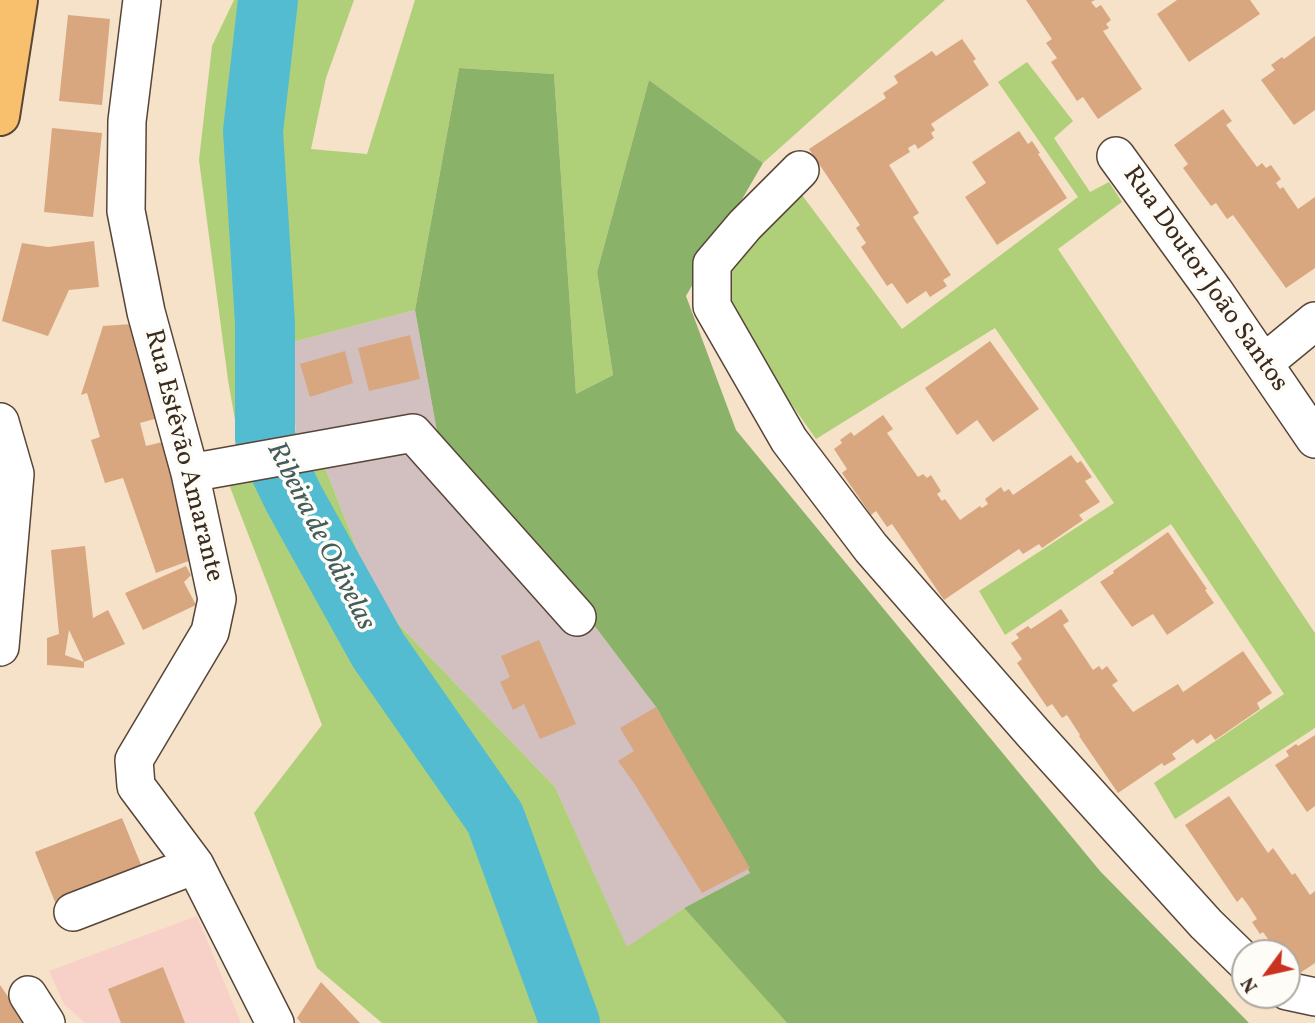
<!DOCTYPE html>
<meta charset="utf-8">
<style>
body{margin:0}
#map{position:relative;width:1315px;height:1023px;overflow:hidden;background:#f6e1c9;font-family:Vollkorn,serif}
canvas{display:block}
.north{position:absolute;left:1231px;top:939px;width:70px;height:70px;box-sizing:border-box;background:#fdfcf7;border:2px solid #afa8a0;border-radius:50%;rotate:237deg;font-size:19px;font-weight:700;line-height:28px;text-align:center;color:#3b2a1e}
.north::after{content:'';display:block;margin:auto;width:24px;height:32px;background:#c8321e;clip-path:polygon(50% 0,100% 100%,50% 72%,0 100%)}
</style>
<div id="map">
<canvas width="1315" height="1023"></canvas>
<div class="north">N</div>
</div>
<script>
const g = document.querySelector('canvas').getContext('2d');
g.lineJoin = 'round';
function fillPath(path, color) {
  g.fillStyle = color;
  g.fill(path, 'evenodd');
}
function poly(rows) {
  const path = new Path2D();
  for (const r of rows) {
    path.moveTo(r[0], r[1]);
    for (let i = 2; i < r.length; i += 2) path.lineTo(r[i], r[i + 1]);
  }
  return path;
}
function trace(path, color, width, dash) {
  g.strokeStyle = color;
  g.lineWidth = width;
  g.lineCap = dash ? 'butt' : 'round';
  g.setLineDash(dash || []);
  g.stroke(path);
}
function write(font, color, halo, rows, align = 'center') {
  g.font = font + ' Vollkorn,serif';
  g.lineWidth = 7;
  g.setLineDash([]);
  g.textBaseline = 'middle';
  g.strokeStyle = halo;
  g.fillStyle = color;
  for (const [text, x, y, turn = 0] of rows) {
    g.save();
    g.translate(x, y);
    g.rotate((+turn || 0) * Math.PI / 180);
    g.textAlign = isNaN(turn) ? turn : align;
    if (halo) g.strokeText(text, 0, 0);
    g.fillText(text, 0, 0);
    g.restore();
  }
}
const built = poly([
 [197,916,241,1023,85,1023,64,1004,49,971]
]);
const industrial = poly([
 [415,310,438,437,597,629,656,707,750,873,684,908,627,948,555,787,378,603,324,465,301,471,285,344]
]);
const green = poly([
 [234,0,354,0,326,78,311,149,367,154,415,0,945,0,763,163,649,80,597,272,613,375,576,394,554,74,459,68,415,310,285,344,296,435,239,443,228,380,199,160,212,46],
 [1027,62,1073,121,1054,138,1090,192,1109,182,1122,202,1058,249,1315,633,1315,728,1175,819,1154,783,1284,694,1171,524,1005,635,979,591,1114,503,995,328,816,439,732,319,730,272,751,236,802,195,902,329,1078,197,998,82],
 [324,465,378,603,555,787,627,947,684,908,787,1023,382,1023,317,968,254,813,322,725,228,482]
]);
const forest = poly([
 [459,68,554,74,576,394,613,375,597,272,649,80,763,163,686,296,736,430,1100,871,1249,1023,787,1023,684,908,750,873,656,707,597,629,438,437,415,310]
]);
const river = poly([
 [268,0,253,131,265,323,265,439,294,499,378,650,495,818,570,1023]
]);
const building = poly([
 [1026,0,1095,0,1091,2,1096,8,1101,5,1111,20,1106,24,1109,28,1103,31,1142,89,1098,119,1083,97,1077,101,1051,62,1057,58,1046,43,1052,39],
 [1177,0,1250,0,1260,14,1189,62,1157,14],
 [68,15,110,19,102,105,59,101],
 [1315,36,1315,110,1294,125,1261,80,1275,70,1271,65,1282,57,1284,59],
 [962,39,976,59,973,61,989,85,931,124,935,130,931,133,934,138,918,149,915,144,908,148,910,152,889,165,919,213,913,217,951,275,943,280,947,286,930,297,926,291,907,304,892,283,887,286,861,247,866,243,856,228,860,225,809,149,886,98,883,93,898,83,894,76,932,51,936,56],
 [1223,109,1232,121,1226,125,1257,167,1262,163,1266,168,1271,165,1281,179,1276,183,1280,189,1283,187,1298,209,1315,197,1315,268,1286,288,1233,215,1227,219,1216,203,1211,206,1183,168,1188,164,1174,145],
 [52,128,102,133,93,217,44,212],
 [1019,131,1028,144,1032,141,1040,153,1038,154,1067,198,997,245,965,197,986,183,972,162],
 [94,241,99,287,69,290,48,336,2,321,22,243,48,247],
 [132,324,158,418,140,423,146,446,162,442,183,508,194,559,156,573,123,478,105,483,91,440,100,437,87,393,81,395,103,326],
 [410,335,420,379,369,391,358,348],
 [990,341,1039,409,993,442,977,420,957,435,925,388],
 [345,351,353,383,310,397,300,364],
 [883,415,893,429,887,433,918,477,923,474,927,478,931,475,941,491,937,494,942,501,945,499,960,520,980,506,982,508,988,504,985,499,1001,487,1004,492,1009,489,1013,495,1071,455,1077,463,1081,461,1092,477,1085,481,1100,502,1079,515,1083,520,1042,548,1039,544,1023,554,1019,549,944,600,892,524,887,527,876,511,871,515,842,473,847,469,834,449,842,443,840,440,851,432,854,436],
 [1168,532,1207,589,1205,590,1214,603,1167,635,1153,614,1132,627,1100,582,1114,573,1113,571],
 [85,546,93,618,108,610,125,644,84,662,69,630,65,655,84,662,84,668,47,665,47,638,59,634,51,550],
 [186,566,191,575,184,582,196,605,143,630,125,593],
 [1061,609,1069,621,1063,625,1093,670,1099,666,1102,670,1107,666,1118,681,1112,685,1133,712,1178,684,1183,692,1243,651,1272,693,1257,703,1260,709,1215,740,1211,734,1197,744,1193,739,1172,754,1176,759,1164,766,1162,763,1118,793,1079,736,1080,735,1067,715,1062,718,1052,704,1047,707,1017,663,1022,659,1011,643,1019,638,1016,634,1028,626,1031,629],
 [539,640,576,724,540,739,524,704,513,710,500,682,510,677,501,656],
 [656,707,750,868,702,893,634,783,618,761,634,751,620,728],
 [1315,735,1315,806,1307,812,1275,765,1289,756,1286,751,1296,744,1298,746],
 [1229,796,1268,853,1273,848,1292,875,1295,873,1310,895,1315,891,1315,963,1294,977,1287,967,1287,953,1278,953,1263,932,1260,934,1252,922,1257,919,1248,905,1242,897,1237,902,1185,825],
 [122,818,144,872,57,907,35,852],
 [163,967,185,1023,121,1023,108,989],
 [321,982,360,1023,301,1023,297,1018],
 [0,985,7,995,26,1023,0,1023]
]);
const minor = poly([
 [142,0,127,121,126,211,146,312,190,473,217,599,210,632,134,760,136,786,195,865,275,1023],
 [1116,156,1214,291,1315,439],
 [800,170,745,225,712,264,712,306,789,440,871,548,1033,733,1206,924,1245,962],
 [1264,363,1315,321],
 [0,422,15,474,0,647],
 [190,473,413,433,577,617],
 [73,912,195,865],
 [1287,991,1315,997],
 [28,995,46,1023]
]);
const major = poly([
 [0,116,18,0]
]);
const streetNames = [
 ["Rua Doutor João Santos",1204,280,55],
 ["Rua Estêvão Amarante",182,456,76]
];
const waterNames = [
 ["Ribeira de Odivelas",319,537,63]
];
fillPath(built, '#f7d1c7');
fillPath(industrial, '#d2bfc0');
fillPath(green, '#afd079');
fillPath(forest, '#8bb269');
trace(river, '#53bcd1', 60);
fillPath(building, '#d8a780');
trace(minor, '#574538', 40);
trace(major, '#574538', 42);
trace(minor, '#fff', 37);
trace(major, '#f8bf6c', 38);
write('26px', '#3b2a1e', '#fdfcf7', streetNames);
write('italic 28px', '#435d5d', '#fdfcf7', waterNames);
</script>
